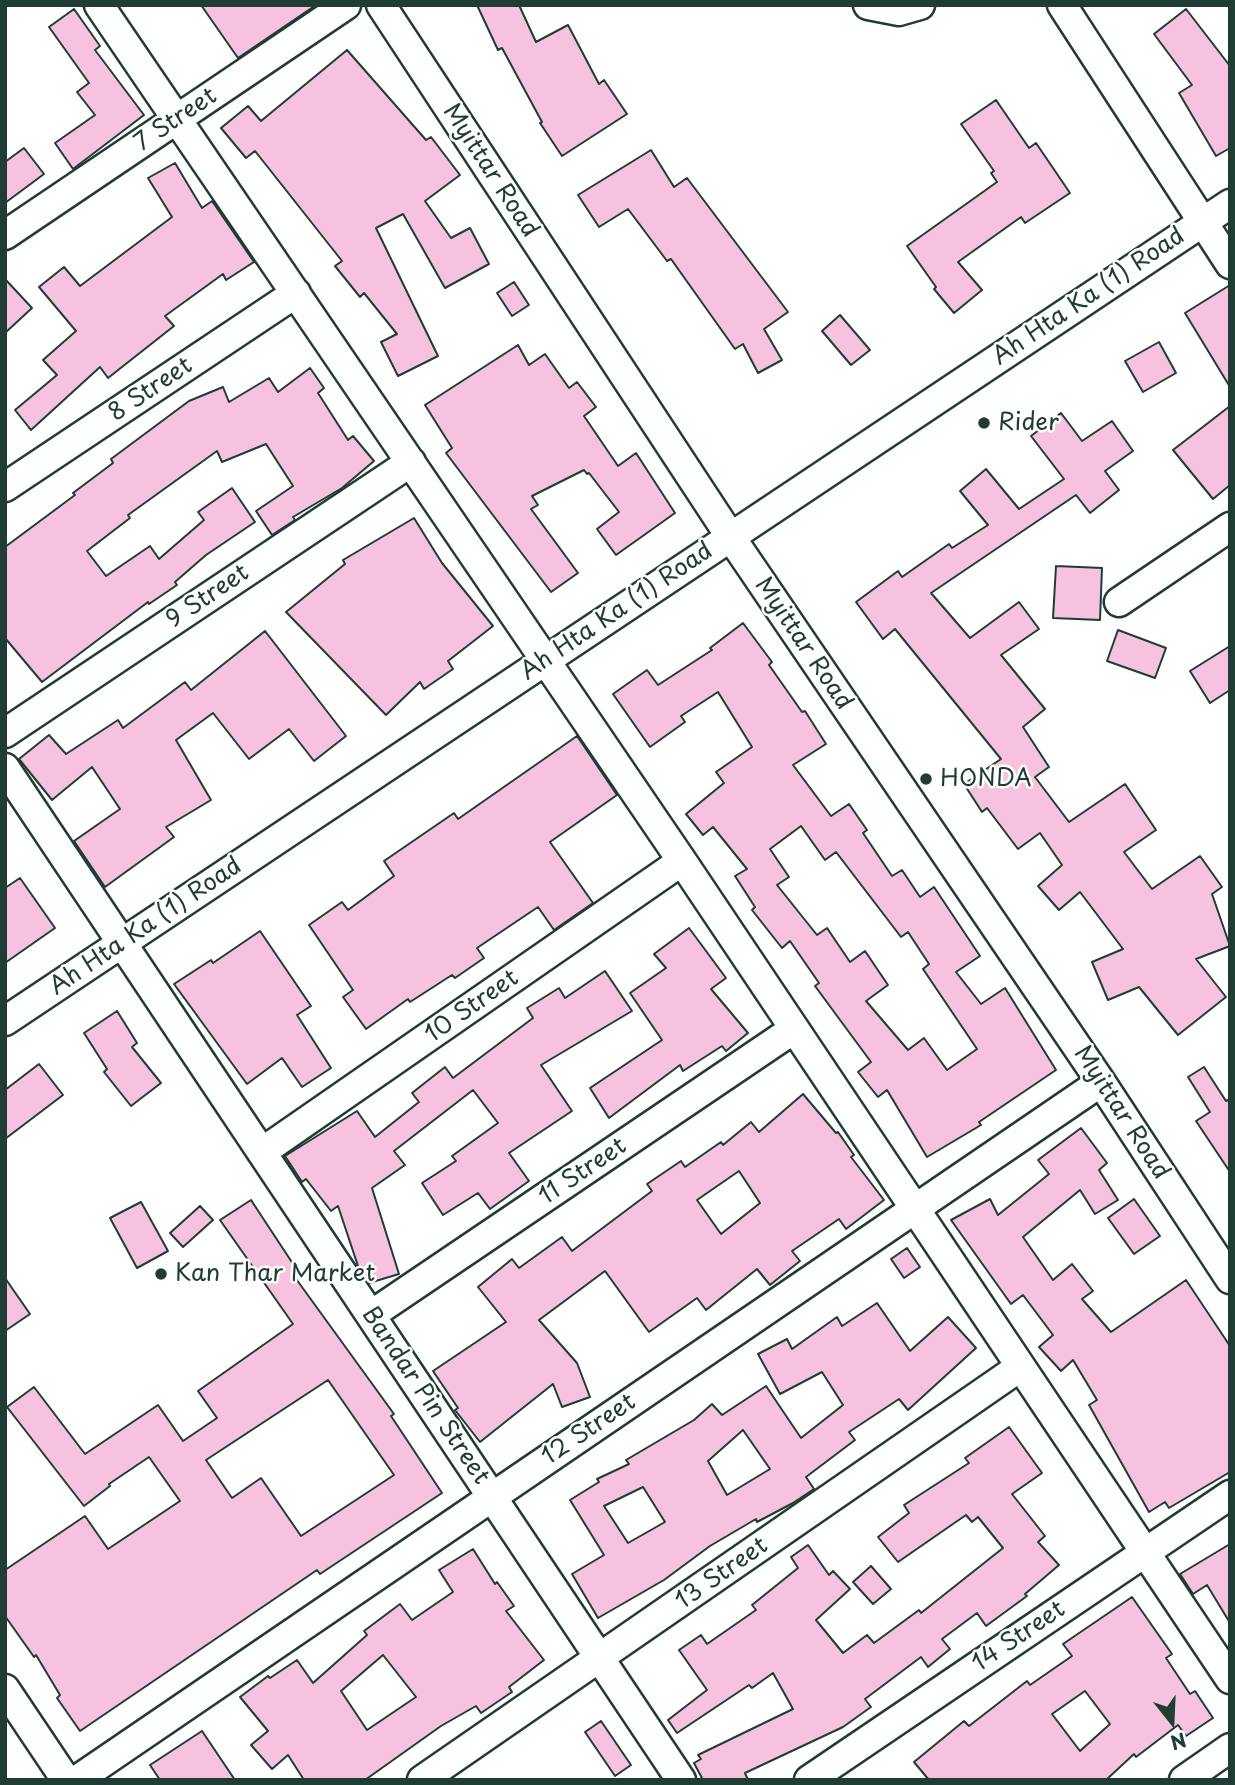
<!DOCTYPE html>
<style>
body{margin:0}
#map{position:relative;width:1235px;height:1785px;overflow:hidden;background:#fff;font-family:"Playpen Sans",sans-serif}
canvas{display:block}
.frame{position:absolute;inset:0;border:7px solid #1f3d34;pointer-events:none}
.north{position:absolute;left:1137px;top:1687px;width:70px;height:70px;-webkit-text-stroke:5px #fff;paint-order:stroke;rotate:162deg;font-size:19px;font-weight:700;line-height:28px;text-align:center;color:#1f3d34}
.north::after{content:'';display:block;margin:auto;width:24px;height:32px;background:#1f3d34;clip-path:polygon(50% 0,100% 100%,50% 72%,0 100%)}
</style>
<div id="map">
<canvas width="1235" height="1785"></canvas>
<div class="frame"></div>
<div class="north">N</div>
</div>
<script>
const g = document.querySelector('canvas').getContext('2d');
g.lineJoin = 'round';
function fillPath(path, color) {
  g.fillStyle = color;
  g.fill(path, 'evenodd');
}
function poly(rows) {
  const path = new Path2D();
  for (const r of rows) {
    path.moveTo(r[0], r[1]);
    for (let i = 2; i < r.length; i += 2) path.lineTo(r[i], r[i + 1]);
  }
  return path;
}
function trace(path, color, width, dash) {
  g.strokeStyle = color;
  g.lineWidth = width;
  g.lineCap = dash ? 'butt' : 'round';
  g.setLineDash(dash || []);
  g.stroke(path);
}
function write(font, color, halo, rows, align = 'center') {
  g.font = font + ' "Playpen Sans",sans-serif';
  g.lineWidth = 5;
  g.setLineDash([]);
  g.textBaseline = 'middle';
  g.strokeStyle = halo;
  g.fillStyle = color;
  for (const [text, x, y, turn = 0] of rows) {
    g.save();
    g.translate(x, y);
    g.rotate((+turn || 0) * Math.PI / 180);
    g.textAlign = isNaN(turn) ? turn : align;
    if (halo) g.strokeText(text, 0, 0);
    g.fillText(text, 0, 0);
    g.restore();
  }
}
const building = poly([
 [201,5,316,5,238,58,201,5],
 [477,5,519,5,536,42,568,25,599,84,604,80,627,114,562,156,540,123,542,122,502,48,498,50,477,5],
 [74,9,100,46,95,50,144,115,73,169,55,143,95,115,77,92,89,83,49,27,74,9],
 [1186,9,1230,66,1230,148,1216,156,1179,93,1192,85,1154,34,1186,9],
 [347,50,426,140,431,137,460,175,425,201,451,238,470,228,489,264,445,288,403,214,376,228,438,356,398,376,381,342,397,334,364,293,360,297,335,266,342,261,255,151,246,158,221,128,248,106,261,121,347,50],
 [996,100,1029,148,1036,143,1070,193,1025,223,1021,217,958,262,982,290,954,313,934,289,936,287,907,246,997,182,991,173,994,171,961,124,996,100],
 [24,148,44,174,5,203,5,162,24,148],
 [651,150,674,187,687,178,788,312,764,329,782,360,758,373,743,344,735,349,671,259,667,261,628,209,599,227,578,195,651,150],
 [175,163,202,208,212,201,254,262,226,280,223,274,165,316,174,326,108,378,100,367,31,430,15,410,57,375,43,360,76,331,39,287,64,267,80,286,172,217,148,178,175,163],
 [5,279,32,308,5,333,5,279],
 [514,282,529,305,512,316,497,293,514,282],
 [1230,285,1230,387,1185,313,1230,285],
 [840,315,870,350,851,365,822,331,840,315],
 [1159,342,1176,373,1143,392,1125,361,1159,342],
 [518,345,529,365,545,354,569,388,577,382,596,407,584,416,618,466,636,453,675,513,616,555,597,529,619,512,589,473,587,474,584,470,532,496,538,505,531,509,578,573,551,592,446,453,452,448,425,405,518,345],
 [310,368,324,388,318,393,348,440,353,436,374,461,342,488,293,517,295,520,272,535,256,511,293,486,266,444,222,462,217,451,128,515,130,518,87,551,106,576,150,546,159,559,204,520,198,512,232,488,255,522,206,555,175,582,177,585,149,604,148,602,42,682,5,638,5,547,75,495,73,493,113,463,111,459,189,401,223,387,229,402,269,378,278,392,310,368],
 [1230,406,1230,485,1213,499,1173,450,1230,406],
 [1061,413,1082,441,1112,421,1133,451,1105,471,1119,490,1090,513,1076,495,931,593,970,638,1019,602,1039,629,1001,655,1045,709,1023,727,1049,767,1035,777,1069,822,1125,784,1156,830,1124,852,1152,889,1200,856,1222,887,1212,894,1230,946,1196,959,1226,997,1178,1035,1139,987,1108,1000,1092,962,1123,949,1080,892,1059,910,1038,886,1062,865,1040,833,1018,849,987,808,982,812,964,784,1001,759,895,629,883,639,856,602,898,571,902,577,949,544,952,548,988,525,960,491,986,469,1019,509,1064,479,1031,436,1061,413],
 [414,518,442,563,493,626,448,661,453,669,424,689,420,682,386,715,286,612,345,564,343,560,414,518],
 [1056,566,1102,568,1100,620,1053,618,1056,566],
 [743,623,772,662,769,665,802,712,805,711,826,744,793,765,831,816,849,804,867,830,863,833,892,876,902,870,920,897,934,887,980,956,956,972,981,1004,1005,988,1056,1070,979,1122,981,1125,927,1157,887,1090,878,1097,858,1072,871,1062,815,986,819,983,790,941,782,948,752,910,755,907,735,876,747,869,713,827,703,835,686,814,724,783,716,772,752,747,718,692,681,716,685,722,650,747,613,694,647,670,658,685,712,650,710,648,743,623],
 [801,826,825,860,836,852,901,937,908,932,929,964,923,969,977,1049,947,1070,924,1038,908,1050,866,1001,888,985,865,951,850,962,827,928,817,935,777,885,789,877,770,849,801,826],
 [1118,630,1166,648,1155,678,1107,661,1118,630],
 [265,631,346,736,314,761,289,729,249,759,213,713,176,740,211,800,166,827,174,837,105,887,74,841,120,809,92,767,52,800,19,759,49,735,66,754,118,720,123,728,185,682,191,690,265,631],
 [1230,646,1230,690,1210,703,1190,671,1230,646],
 [577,736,617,795,550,842,593,903,554,930,538,907,477,948,484,958,455,978,452,975,410,1002,408,999,366,1029,343,997,353,990,309,925,342,902,348,910,394,876,384,861,454,813,458,819,577,736],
 [20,878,55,928,5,963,5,888,20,878],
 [689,928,726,978,711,989,748,1033,726,1051,722,1046,683,1071,680,1065,609,1118,590,1088,662,1040,630,993,666,968,654,954,689,928],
 [260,931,311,1006,297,1015,331,1068,302,1087,282,1058,247,1084,174,984,211,960,213,963,260,931],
 [605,971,632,1011,541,1065,572,1111,509,1153,529,1181,490,1209,478,1193,443,1215,422,1183,456,1161,452,1156,498,1123,473,1090,394,1151,405,1165,372,1188,399,1274,369,1283,358,1266,338,1206,331,1211,306,1179,302,1182,285,1156,357,1111,375,1137,419,1102,412,1093,445,1067,453,1078,533,1018,527,1008,559,988,565,998,605,971],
 [117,1011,137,1043,132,1047,161,1083,131,1106,104,1072,107,1069,84,1033,117,1011],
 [39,1064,63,1095,5,1139,5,1090,39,1064],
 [1204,1067,1226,1101,1230,1099,1230,1172,1196,1121,1210,1112,1188,1077,1204,1067],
 [803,1094,836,1133,838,1132,854,1155,851,1157,884,1200,846,1229,839,1219,792,1251,800,1261,770,1285,757,1269,706,1310,697,1298,649,1332,605,1271,539,1320,577,1363,590,1397,562,1407,553,1384,480,1442,455,1410,458,1408,433,1371,506,1322,478,1287,512,1259,519,1268,562,1237,572,1251,652,1191,647,1184,681,1161,685,1167,721,1142,723,1145,751,1122,759,1132,803,1094],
 [739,1171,760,1203,721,1234,697,1200,739,1171],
 [1081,1128,1107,1163,1099,1170,1118,1200,1095,1214,1080,1190,1023,1237,1053,1280,1072,1264,1093,1291,1082,1299,1111,1332,1186,1280,1230,1346,1230,1472,1169,1508,1165,1502,1149,1512,1089,1405,1097,1400,1073,1360,1061,1371,1039,1347,1053,1335,1023,1295,1011,1304,951,1220,990,1199,998,1215,1049,1174,1038,1160,1081,1128],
 [1134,1199,1160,1236,1134,1254,1108,1218,1134,1199],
 [251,1200,299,1273,294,1276,394,1414,391,1416,442,1493,320,1574,317,1570,80,1731,57,1698,60,1695,36,1655,34,1657,5,1616,5,1570,85,1516,108,1549,180,1501,149,1457,109,1484,110,1486,84,1506,7,1407,34,1387,85,1454,158,1405,183,1441,217,1418,198,1391,293,1324,220,1220,251,1200],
 [328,1380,394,1475,301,1536,261,1478,232,1498,206,1460,328,1380],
 [141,1202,168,1251,137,1268,110,1218,141,1202],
 [200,1206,213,1220,183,1247,170,1233,200,1206],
 [907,1248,920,1267,904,1278,891,1259,907,1248],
 [5,1278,30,1314,5,1331,5,1278],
 [877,1303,910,1351,948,1317,976,1348,908,1410,899,1399,849,1432,855,1440,806,1477,814,1489,793,1503,757,1522,756,1519,710,1546,664,1580,598,1618,572,1574,604,1555,570,1500,599,1482,597,1479,629,1464,626,1460,694,1420,712,1404,722,1415,766,1386,801,1438,843,1405,822,1372,780,1394,758,1354,787,1339,792,1349,837,1317,842,1326,877,1303],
 [743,1430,770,1469,727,1495,708,1461,743,1430],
 [643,1487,665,1522,628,1543,604,1506,643,1487],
 [1009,1427,1042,1473,1012,1494,1045,1536,1038,1542,1059,1565,1025,1594,1027,1596,986,1626,977,1613,942,1639,950,1649,928,1667,921,1657,865,1699,871,1707,843,1727,745,1773,748,1780,703,1780,694,1763,701,1759,698,1755,793,1709,773,1673,752,1688,749,1685,677,1733,668,1720,707,1690,679,1650,701,1635,707,1644,756,1610,752,1605,798,1568,791,1557,808,1545,829,1575,833,1571,850,1589,816,1620,843,1653,867,1635,874,1643,919,1610,921,1613,1003,1548,978,1517,972,1522,966,1515,898,1562,878,1537,909,1513,904,1505,969,1463,965,1458,1009,1427],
 [1230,1544,1230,1623,1207,1585,1193,1594,1180,1574,1230,1544],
 [473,1549,495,1584,497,1582,514,1606,506,1611,544,1660,509,1687,512,1692,481,1713,476,1706,441,1726,365,1780,304,1780,288,1755,272,1769,251,1745,268,1731,240,1697,268,1676,270,1678,297,1660,313,1683,367,1635,364,1631,400,1604,412,1620,453,1592,439,1570,473,1549],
 [383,1655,416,1697,367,1730,341,1691,383,1655],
 [871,1566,891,1589,873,1604,853,1582,871,1566],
 [1132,1597,1172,1654,1166,1658,1190,1694,1195,1691,1213,1718,1186,1736,1178,1725,1136,1757,1134,1754,1106,1780,929,1780,914,1762,964,1721,969,1726,1027,1681,1030,1685,1072,1656,1063,1644,1132,1597],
 [1085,1691,1110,1724,1080,1751,1052,1714,1085,1691],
 [601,1721,631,1765,615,1776,585,1732,601,1721],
 [202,1731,235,1780,160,1780,150,1765,202,1731]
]);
const minor = poly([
 [99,5,682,861,1230,1679],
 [381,5,730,536,1101,1082,1230,1279],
 [868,5,899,11,920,5],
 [1062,5,1230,264],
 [5,235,346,5],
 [5,487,296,293],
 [1119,602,1230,527],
 [5,733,411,462],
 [5,768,681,1780],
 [5,1021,1230,204],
 [262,1152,682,861],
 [371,1315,794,1029],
 [5,1689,66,1780],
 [77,1780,1101,1082],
 [422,1780,1020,1367],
 [809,1780,1230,1495],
 [1184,1780,1230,1748]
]);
const markers = [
 [984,423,7,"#1f3d34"],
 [926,779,7,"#1f3d34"],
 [161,1274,7,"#1f3d34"]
];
const streetNames = [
 ["7 Street",176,120,-34],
 ["Myittar Road",490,171,57],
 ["Ah Hta Ka (1) Road",1089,297,-34],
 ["8 Street",151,390,-34],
 ["9 Street",208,597,-34],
 ["Ah Hta Ka (1) Road",617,612,-34],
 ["Myittar Road",803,644,56],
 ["Ah Hta Ka (1) Road",146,927,-34],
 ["10 Street",472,1007,-35],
 ["Myittar Road",1121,1113,57],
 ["11 Street",583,1172,-34],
 ["Bandar Pin Street",425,1396,56],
 ["12 Street",589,1430,-34],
 ["13 Street",722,1574,-35],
 ["14 Street",1019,1637,-34]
];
const poiNames = [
 ["Rider",998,423],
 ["HONDA",940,779],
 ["Kan Thar Market",175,1274]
];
fillPath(building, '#f6c2df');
trace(building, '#1f3d34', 2);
trace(minor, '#1f3d34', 33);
trace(minor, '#fff', 28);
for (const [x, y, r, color] of markers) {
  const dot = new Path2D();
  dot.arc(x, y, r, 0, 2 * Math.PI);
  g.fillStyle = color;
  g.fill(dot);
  trace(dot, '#fff', 2.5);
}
write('24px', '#1f3d34', '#fff', streetNames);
write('24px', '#1f3d34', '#fff', poiNames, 'left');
</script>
